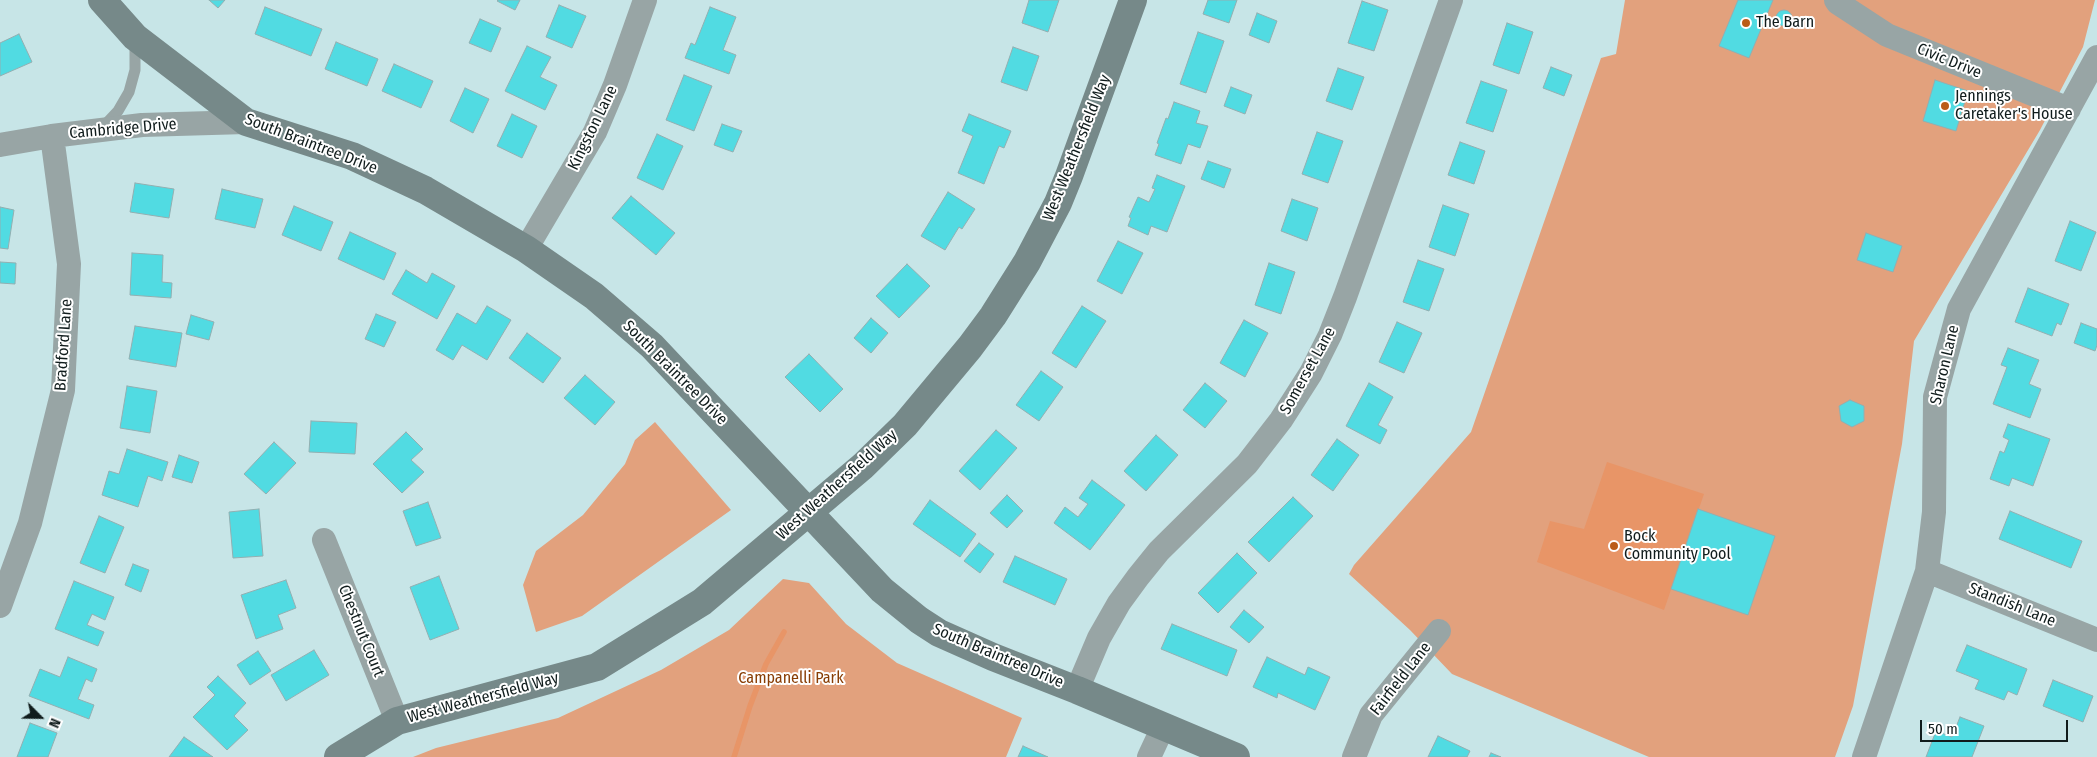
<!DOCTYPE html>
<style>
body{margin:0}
#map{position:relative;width:2097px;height:757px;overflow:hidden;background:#c7e5e7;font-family:"Fira Sans Condensed",sans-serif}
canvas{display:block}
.north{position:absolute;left:15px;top:692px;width:50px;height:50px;-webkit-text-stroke:4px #fff;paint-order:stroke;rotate:113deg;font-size:14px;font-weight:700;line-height:20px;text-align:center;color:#101c1c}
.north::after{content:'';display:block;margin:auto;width:18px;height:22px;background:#101c1c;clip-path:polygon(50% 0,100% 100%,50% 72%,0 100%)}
.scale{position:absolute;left:1920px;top:720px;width:148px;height:22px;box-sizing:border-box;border:2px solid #101c1c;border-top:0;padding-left:6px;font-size:15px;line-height:18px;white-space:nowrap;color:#101c1c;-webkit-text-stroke:4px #fff;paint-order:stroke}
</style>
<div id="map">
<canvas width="2097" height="757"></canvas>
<div class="north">N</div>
<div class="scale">50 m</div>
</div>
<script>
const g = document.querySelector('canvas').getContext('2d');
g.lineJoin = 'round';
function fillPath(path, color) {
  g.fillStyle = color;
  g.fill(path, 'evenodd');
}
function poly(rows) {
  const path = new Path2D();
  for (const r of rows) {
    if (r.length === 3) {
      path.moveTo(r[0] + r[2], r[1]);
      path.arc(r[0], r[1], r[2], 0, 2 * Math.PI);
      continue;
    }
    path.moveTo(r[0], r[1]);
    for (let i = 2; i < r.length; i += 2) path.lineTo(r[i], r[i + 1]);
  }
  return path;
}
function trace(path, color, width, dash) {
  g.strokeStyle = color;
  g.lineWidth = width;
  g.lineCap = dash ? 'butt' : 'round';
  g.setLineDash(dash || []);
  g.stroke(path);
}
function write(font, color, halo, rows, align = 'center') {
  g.font = font + ' "Fira Sans Condensed",sans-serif';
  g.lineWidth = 4;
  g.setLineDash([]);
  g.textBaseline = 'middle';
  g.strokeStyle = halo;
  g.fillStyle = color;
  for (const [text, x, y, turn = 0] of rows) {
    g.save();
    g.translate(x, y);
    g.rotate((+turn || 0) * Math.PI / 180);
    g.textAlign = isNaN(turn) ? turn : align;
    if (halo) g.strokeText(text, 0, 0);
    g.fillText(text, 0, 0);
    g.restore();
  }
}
const green = poly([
 [1625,0,2095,0,2083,47,2040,130,1914,341,1902,444,1853,706,1835,757,1649,757,1452,674,1410,630,1349,574,1354,565,1471,432,1601,58,1616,54],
 [655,422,731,510,582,616,536,632,523,585,536,551,583,515,625,464,635,440],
 [783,579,809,583,846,624,897,663,1022,718,1006,757,413,757,436,748,558,718,661,670,729,630]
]);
const water = poly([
 [1607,462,1704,494,1664,610,1537,562,1550,521,1584,529]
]);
const stream = poly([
 [734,757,750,706,766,664,784,632]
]);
const building = poly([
 [209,0,225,0,218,8,209,0],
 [498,0,520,0,515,10,497,1,498,0],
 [1029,0,1059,0,1048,32,1022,23,1029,0],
 [1208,0,1237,0,1229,23,1203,14,1208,0],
 [1738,0,1773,0,1749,58,1719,46,1738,0],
 [1362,1,1388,10,1374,51,1348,43,1362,1],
 [559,5,586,16,572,48,546,37,559,5],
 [265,7,322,29,311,56,255,34,265,7],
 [710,7,736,17,723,50,736,55,729,74,685,58,691,43,695,45,710,7],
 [1784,18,8],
 [1257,13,1277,21,1269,43,1249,35,1257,13],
 [480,19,501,28,491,52,469,43,480,19],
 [1507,23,1533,32,1519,74,1493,65,1507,23],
 [1198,32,1224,41,1206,93,1180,84,1198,32],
 [19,34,32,62,0,76,0,43,19,34],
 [336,42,378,59,367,86,325,69,336,42],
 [527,46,551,57,540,77,557,85,545,110,505,91,527,46],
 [1013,47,1039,56,1027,91,1001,82,1013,47],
 [394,64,433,81,421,108,382,91,394,64],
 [1551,67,1572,75,1564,96,1543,88,1551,67],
 [1338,68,1364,77,1352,110,1326,101,1338,68],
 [684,75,712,86,694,131,666,120,684,75],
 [1935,80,1968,91,1956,131,1923,121,1935,80],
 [1481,81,1507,90,1493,132,1466,123,1481,81],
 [1231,87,1252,95,1245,114,1224,106,1231,87],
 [465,88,489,99,473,133,450,121,465,88],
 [1174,102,1200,111,1196,123,1208,126,1200,148,1188,144,1181,164,1155,155,1159,144,1157,143,1166,118,1168,119,1174,102],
 [512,114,537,126,522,158,497,146,512,114],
 [969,114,1011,131,1004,148,999,146,984,184,958,173,973,136,962,131,969,114],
 [722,124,742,131,733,152,714,145,722,124],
 [1317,132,1343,141,1328,183,1302,174,1317,132],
 [657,134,683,146,663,190,637,178,657,134],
 [1460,142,1485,151,1474,184,1448,175,1460,142],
 [1208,161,1231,169,1224,188,1201,179,1208,161],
 [1157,175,1185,186,1167,232,1151,226,1148,235,1128,226,1131,218,1129,217,1138,197,1149,202,1155,189,1152,188,1157,175],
 [135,183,174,189,169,218,130,212,135,183],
 [222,189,263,199,255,228,215,219,222,189],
 [948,192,975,209,962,229,959,227,945,250,921,236,948,192],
 [631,196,675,233,656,255,612,218,631,196],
 [1292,199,1318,208,1307,241,1281,231,1292,199],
 [1443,205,1469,214,1455,256,1429,247,1443,205],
 [294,206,333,222,321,251,282,235,294,206],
 [0,207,14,210,8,249,0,248,0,207],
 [2070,221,2096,232,2081,271,2055,261,2070,221],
 [350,232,396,253,384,280,338,259,350,232],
 [1866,233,1902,246,1893,272,1857,260,1866,233],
 [1118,241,1143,253,1122,294,1097,281,1118,241],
 [132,253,163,255,162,282,172,283,171,298,130,295,132,253],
 [1418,260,1444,269,1429,311,1403,302,1418,260],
 [0,262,16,263,15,284,0,283,0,262],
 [1269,263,1295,272,1281,314,1255,305,1269,263],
 [907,264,930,286,899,318,876,296,907,264],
 [406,270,427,283,432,273,455,286,437,319,392,294,406,270],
 [2028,288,2069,304,2061,325,2057,323,2052,336,2015,322,2028,288],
 [487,306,511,320,487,360,462,345,453,360,436,350,457,313,476,324,487,306],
 [1082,306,1106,321,1076,368,1052,353,1082,306],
 [376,314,396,322,384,347,365,339,376,314],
 [191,315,214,322,209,340,186,334,191,315],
 [871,318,888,333,871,353,854,338,871,318],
 [1244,320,1268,333,1245,377,1220,363,1244,320],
 [1397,322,1422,333,1404,373,1379,362,1397,322],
 [2081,323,2097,329,2097,345,2095,351,2074,343,2081,323],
 [135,326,182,333,176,367,129,359,135,326],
 [527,333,561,358,543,383,509,358,527,333],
 [2008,348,2039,360,2029,384,2041,389,2030,418,1993,404,2007,367,2001,365,2008,348],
 [809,354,843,389,820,412,785,377,809,354],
 [1041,371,1063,387,1039,421,1016,405,1041,371],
 [585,375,615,402,595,425,564,398,585,375],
 [1205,383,1227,401,1205,428,1183,410,1205,383],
 [1369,383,1393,397,1378,425,1387,430,1380,444,1346,426,1369,383],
 [127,386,157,391,150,433,120,428,127,386],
 [1850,400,1864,406,1864,421,1852,427,1841,421,1839,406,1850,400],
 [311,421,357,423,355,454,309,452,311,421],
 [2008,424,2050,439,2033,486,2012,478,2009,486,1990,479,2000,451,2004,453,2009,440,2003,437,2008,424],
 [996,430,1017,448,980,490,959,471,996,430],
 [406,432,423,449,411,460,424,472,402,493,373,464,406,432],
 [1156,435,1178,455,1146,491,1124,471,1156,435],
 [1337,439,1359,455,1333,491,1311,475,1337,439],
 [274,442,296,463,266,494,244,474,274,442],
 [127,449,168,462,162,481,148,476,138,507,102,495,109,471,119,474,127,449],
 [179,455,199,462,192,483,172,477,179,455],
 [1092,480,1125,505,1090,550,1054,523,1065,507,1078,517,1088,504,1079,498,1092,480],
 [1007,495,1023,511,1007,528,990,513,1007,495],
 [1293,497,1313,516,1269,562,1248,542,1293,497],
 [930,500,976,534,960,557,913,524,930,500],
 [428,502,441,538,416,546,403,511,428,502],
 [259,509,263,556,233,558,229,512,259,509],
 [1698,509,1775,536,1748,615,1671,589,1698,509],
 [2010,511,2082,541,2071,568,1999,539,2010,511],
 [99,516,124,527,105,573,80,563,99,516],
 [979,543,994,554,980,573,964,561,979,543],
 [1237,553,1257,573,1218,613,1198,593,1237,553],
 [1015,556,1067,579,1055,605,1003,582,1015,556],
 [133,564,149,570,141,592,125,585,133,564],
 [439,576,459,629,430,640,410,587,439,576],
 [286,580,296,608,278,615,283,629,256,639,241,595,286,580],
 [74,581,114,597,105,620,92,614,87,625,104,632,98,646,55,629,74,581],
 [1244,610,1264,627,1249,643,1230,627,1244,610],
 [1172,624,1237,650,1227,676,1161,649,1172,624],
 [1967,645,2027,669,2017,695,2008,691,2004,700,1975,689,1979,680,1956,671,1967,645],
 [314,650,329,675,286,701,271,675,314,650],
 [258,651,271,671,250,685,237,665,258,651],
 [68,657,97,669,92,682,86,679,78,699,94,705,89,719,29,696,40,669,60,677,68,657],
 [1267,657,1305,675,1308,667,1330,677,1315,710,1278,693,1277,698,1253,687,1267,657],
 [218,676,246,703,234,716,248,730,227,750,193,717,215,695,207,687,218,676],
 [2053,680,2093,696,2083,722,2043,706,2053,680],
 [1960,717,1984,726,1972,757,1926,757,1936,731,1952,737,1960,717],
 [30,723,57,733,48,757,17,757,30,723],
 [1438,736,1470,751,1467,757,1428,757,1438,736],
 [184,737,213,757,169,757,184,737],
 [1023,746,1048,757,1018,757,1023,746],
 [1491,753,1501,757,1489,757,1491,753]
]);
const lane = poly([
 [102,128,118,111,129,92,135,70,135,39]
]);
const street = poly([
 [1836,0,1838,3,1887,35,2069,109],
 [0,145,52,136,142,125,246,122],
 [526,249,595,132,615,85,645,0],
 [324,540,397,721],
 [1927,571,2097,640],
 [0,606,30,523,63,390,69,264,52,136],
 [1077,690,1099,638,1119,603,1138,577,1159,551,1247,464,1281,420,1311,373,1330,335,1345,297,1451,0],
 [1149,757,1163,727],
 [1354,757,1371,715,1439,631],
 [1864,757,1927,571,1934,512,1935,397,1959,309,2097,57]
]);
const secondary = poly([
 [102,0,135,37,246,122,352,156,425,190,526,249,594,296,652,346,882,590,919,620,939,633,993,657,1077,690,1236,757],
 [338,757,397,721,597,667,702,602,863,466,905,425,970,347,993,316,1027,262,1058,203,1069,176,1133,0]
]);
const markers = [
 [1746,23,5,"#bb5b17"],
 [1945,106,5,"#bb5b17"],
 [1614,546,5,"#bb5b17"]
];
const poiNames = [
 ["The Barn",1756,23],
 ["Jennings",1955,97],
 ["Caretaker's House",1955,115],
 ["Bock",1624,537],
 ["Community Pool",1624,555]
];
const streetNames = [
 ["Civic Drive",1949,61,22],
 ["Kingston Lane",593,128,-64],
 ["Cambridge Drive",123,129,-5],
 ["South Braintree Drive",311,144,21],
 ["West Weathersfield Way",1077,148,-68],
 ["Bradford Lane",64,345,-86],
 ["Sharon Lane",1945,365,-77],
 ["Somerset Lane",1308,371,-61],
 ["South Braintree Drive",675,373,45],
 ["West Weathersfield Way",837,485,-42],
 ["Standish Lane",2012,605,22],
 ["Chestnut Court",361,631,68],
 ["South Braintree Drive",998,656,23],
 ["Fairfield Lane",1401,679,-52],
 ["West Weathersfield Way",483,698,-15]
];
const parkNames = [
 ["Campanelli Park",791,679]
];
fillPath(green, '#e2a17d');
fillPath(water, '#e89567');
trace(stream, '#e89567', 5.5);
fillPath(building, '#51dbe2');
trace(building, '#92afb1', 1);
trace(lane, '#98a5a5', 11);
trace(street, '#98a5a5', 24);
trace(secondary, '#768989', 28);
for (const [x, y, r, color] of markers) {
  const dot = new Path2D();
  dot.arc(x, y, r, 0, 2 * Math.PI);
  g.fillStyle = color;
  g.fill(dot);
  trace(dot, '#fff', 2);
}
write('16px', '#101c1c', '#fff', poiNames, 'left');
write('16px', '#101c1c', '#fff', streetNames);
write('16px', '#883d04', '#fff', parkNames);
</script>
